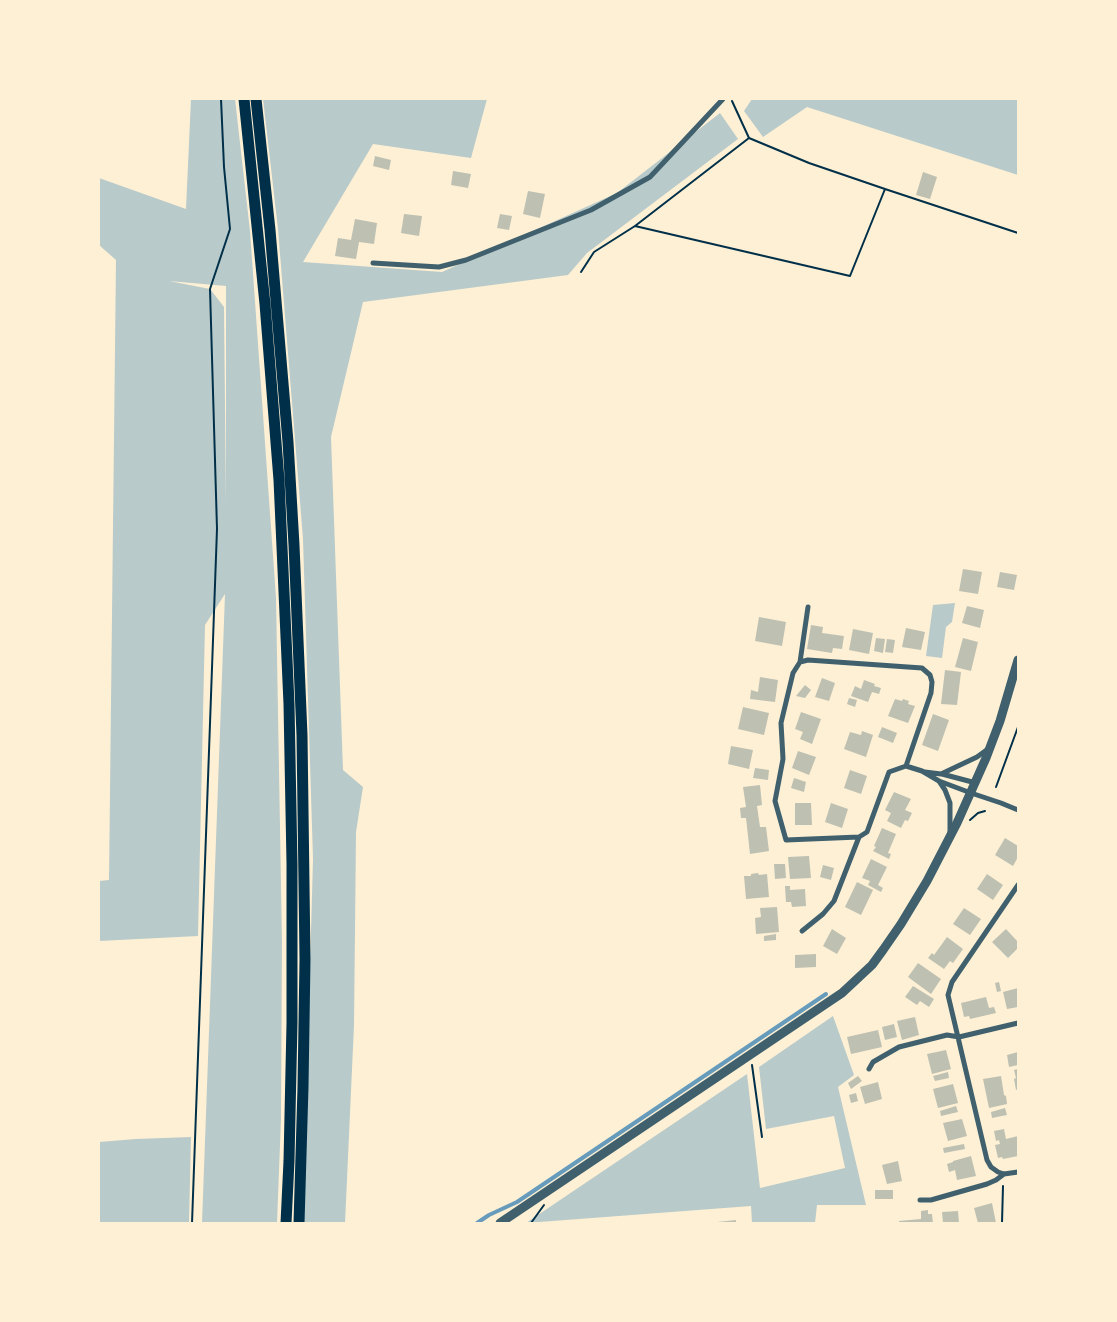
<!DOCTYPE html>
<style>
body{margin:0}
#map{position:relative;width:1117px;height:1322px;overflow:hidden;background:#fdf0d5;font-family:Helvetica,sans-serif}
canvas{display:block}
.frame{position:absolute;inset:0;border:100px solid #fdf0d5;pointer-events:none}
</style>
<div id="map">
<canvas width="1117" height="1322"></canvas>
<div class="frame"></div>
</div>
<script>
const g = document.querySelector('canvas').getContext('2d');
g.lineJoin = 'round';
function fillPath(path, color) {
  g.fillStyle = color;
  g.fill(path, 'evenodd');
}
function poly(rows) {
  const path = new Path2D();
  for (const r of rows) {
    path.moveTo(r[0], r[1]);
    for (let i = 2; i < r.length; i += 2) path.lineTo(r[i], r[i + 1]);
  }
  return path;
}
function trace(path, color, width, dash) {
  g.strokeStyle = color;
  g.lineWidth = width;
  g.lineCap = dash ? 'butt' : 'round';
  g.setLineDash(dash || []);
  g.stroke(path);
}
const green = poly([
 [191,99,235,99,250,231,276,598,282,942,281,1119,277,1223,202,1223,225,594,205,625,198,936,99,941,99,881,109,880,116,260,99,245,99,178,186,209],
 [169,281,226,286,226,505,224,307,210,289],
 [263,99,487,99,471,158,373,144,303,262,442,272,617,193,720,113,738,139,587,253,568,275,363,302,331,437,343,770,363,787,356,832,354,1025,345,1223,303,1223,313,859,303,539,278,229],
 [752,99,1018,99,1018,175,807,107,763,137,744,111],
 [955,603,952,622,946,627,942,658,926,656,933,605],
 [833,1016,854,1075,838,1087,866,1205,817,1205,815,1223,752,1223,751,1206,526,1223,747,1074,760,1188,845,1168,834,1116,766,1129,759,1067],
 [191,1137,189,1223,99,1223,99,1142,136,1139]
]);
const stream = poly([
 [477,1223,489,1215,517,1202,826,994]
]);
const building = poly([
 [375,156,391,160,389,170,373,166],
 [453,171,471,174,468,188,451,185],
 [923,172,937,177,930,199,916,195],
 [528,191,545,194,540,218,523,214],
 [404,214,422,216,419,236,401,233],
 [500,214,512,216,509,230,497,228],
 [355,219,377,223,374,244,359,242,356,259,335,256,338,238,351,240],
 [963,569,982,572,978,594,959,591],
 [1000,572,1017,575,1014,590,997,587],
 [967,606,984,610,980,628,962,623],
 [759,617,786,622,782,646,755,641],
 [811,625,823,627,822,633,844,636,842,649,833,648,832,653,807,649],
 [906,628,925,632,921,650,902,647],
 [853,629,873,633,869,654,849,650],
 [876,638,885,639,883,653,874,651],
 [963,638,978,642,971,671,955,667],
 [887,639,895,640,893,653,885,652],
 [945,670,961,672,957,705,941,704],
 [760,677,778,680,775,702,750,699,751,690,758,692],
 [822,678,835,683,829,701,815,697],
 [864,680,875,684,874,686,881,688,879,694,872,692,868,702,851,696,855,686,861,689],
 [805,685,811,690,805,698,796,696],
 [849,698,857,700,855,707,847,704],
 [895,699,902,701,903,699,909,701,908,704,915,706,908,723,888,716],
 [743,707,769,713,764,735,738,729],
 [801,712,821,719,812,744,800,739,803,732,795,729],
 [933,714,949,720,938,751,922,745],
 [882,727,897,733,893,743,878,737],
 [862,731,873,735,866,757,844,749,850,732,861,735],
 [731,746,753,750,749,769,728,764],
 [798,751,816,757,809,775,792,768],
 [755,768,769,770,768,780,753,778],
 [850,770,867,776,861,794,844,788],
 [794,778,806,782,804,792,791,788],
 [760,785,762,805,757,806,760,827,766,827,769,851,750,854,746,818,741,818,740,808,746,807,743,787],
 [894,792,911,799,905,810,912,813,908,821,905,820,901,828,887,821,891,813,885,810],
 [795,803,811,803,812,825,795,825],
 [831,803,848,809,842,828,825,822],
 [882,828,896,834,888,853,891,854,889,859,873,851,876,847,874,846],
 [1005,838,1018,846,1018,857,1013,866,995,855],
 [809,856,811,878,790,879,788,857],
 [871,859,887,867,878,885,883,888,881,892,868,885,870,881,862,878],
 [774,864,785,864,786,878,775,879],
 [823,865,834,868,831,880,820,877],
 [758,873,759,875,767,874,769,897,746,899,744,876,751,876,751,874],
 [987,874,1003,885,993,900,977,889],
 [857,882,873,890,861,915,845,907],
 [785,886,790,886,790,890,805,889,806,906,792,907,791,902,786,902],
 [777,907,779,932,756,934,755,918,761,917,760,908],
 [964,908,981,919,970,935,953,924],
 [832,929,846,938,837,954,823,946],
 [1006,929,1018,942,1018,948,1008,958,992,942],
 [776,934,776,940,764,941,764,936],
 [947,937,963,949,953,963,950,961,944,969,928,958,932,953,934,955],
 [816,954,816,967,795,968,795,955],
 [918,963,941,979,931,994,908,977],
 [999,982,1001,991,997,992,995,983],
 [913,986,934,999,929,1007,920,1001,917,1005,905,997],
 [1018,988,1018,1007,1007,1009,1003,992],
 [986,997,989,1008,994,1007,996,1013,970,1019,969,1016,964,1017,961,1003],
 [915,1017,919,1035,902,1040,897,1021],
 [894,1024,897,1037,885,1040,882,1027],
 [878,1030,882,1047,851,1054,847,1037],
 [946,1050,951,1069,932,1074,927,1054],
 [1018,1052,1018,1065,1009,1067,1007,1055],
 [1018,1069,1018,1089,1016,1090,1014,1079,1016,1078,1014,1070],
 [948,1072,949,1078,935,1081,933,1076],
 [858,1076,862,1081,851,1089,848,1083],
 [1001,1076,1004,1095,1006,1096,1007,1104,989,1108,983,1079],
 [878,1082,882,1099,865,1104,860,1087],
 [953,1084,958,1103,938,1108,933,1089],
 [856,1093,858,1101,851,1103,849,1095],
 [956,1106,958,1112,941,1116,940,1111],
 [1005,1108,1007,1115,992,1118,991,1112],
 [962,1119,967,1136,948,1141,943,1123],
 [1004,1129,1006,1139,1018,1136,1018,1156,1003,1159,1002,1157,998,1158,995,1145,1000,1144,999,1140,996,1141,994,1131],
 [964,1144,965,1149,944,1153,943,1148],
 [971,1156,976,1176,957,1180,955,1170,949,1172,947,1164,953,1162,953,1161],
 [898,1161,902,1181,887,1184,882,1165],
 [875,1190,893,1190,893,1199,875,1199],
 [992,1203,996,1223,978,1223,974,1208],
 [928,1210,928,1214,932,1214,933,1223,899,1223,899,1221,921,1219,921,1211],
 [958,1211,959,1223,943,1223,942,1212],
 [736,1220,736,1223,717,1223,717,1222]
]);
const path = poly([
 [885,189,1018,233],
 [635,226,850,276,885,189,809,163,749,138,732,101],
 [581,272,594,252,635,226,749,138],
 [996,787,1018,727],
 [970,820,978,813,985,811],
 [752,1065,762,1137],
 [192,1223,217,529,210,289,230,229,224,167,221,99],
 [531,1223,544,1205],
 [1002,1223,1003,1186]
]);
const minor = poly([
 [373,263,439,267,466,260,591,210,650,177,723,99],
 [800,662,808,607],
 [906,766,931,693,932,682,930,675,922,668,808,660,800,662,793,673,781,723,783,759,775,801,786,840,859,837,867,832,889,772,906,766,922,771,939,781,971,793,1001,803,1018,810],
 [925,772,941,774,977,757,988,749],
 [942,774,976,783],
 [939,781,945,790,950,803,950,832],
 [1018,885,952,982,948,995,987,1160,991,1167,998,1172,1004,1174,1018,1172],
 [802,931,823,914,834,901,859,837],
 [869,1069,873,1062,899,1047,947,1035,959,1037,1018,1023],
 [920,1200,931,1200,987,1184,996,1180,1004,1174]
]);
const tertiary = poly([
 [500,1223,842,993,872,965,883,950,901,924,927,881,957,823,986,758,1000,721,1018,660]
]);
const trunk = poly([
 [244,99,265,304,279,480,289,704,292,864,292,1023,289,1161,286,1223],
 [256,99,270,230,288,442,294,545,302,735,305,959,303,1087,299,1223]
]);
fillPath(green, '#b9caca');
trace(stream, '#669bbc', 4);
fillPath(building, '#bec0b2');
trace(path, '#003049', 2);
trace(minor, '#3f606c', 5);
trace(tertiary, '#3f606c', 9);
trace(trunk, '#003049', 11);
</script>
